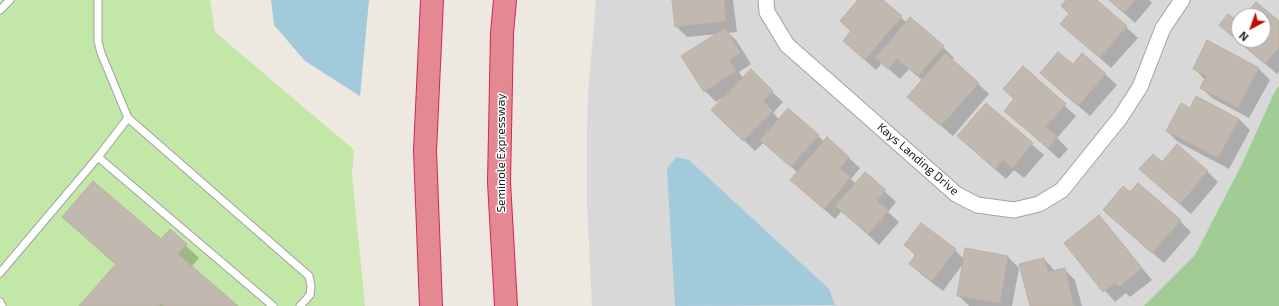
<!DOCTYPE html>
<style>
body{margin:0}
#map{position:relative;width:1279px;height:306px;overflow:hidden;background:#ede9e0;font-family:"Exo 2",sans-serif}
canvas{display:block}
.north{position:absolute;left:1231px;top:8px;width:40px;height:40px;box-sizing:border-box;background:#fff;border:1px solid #a4a4a4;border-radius:50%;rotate:221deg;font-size:11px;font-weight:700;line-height:16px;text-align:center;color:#1b1b1b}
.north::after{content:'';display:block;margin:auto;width:14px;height:18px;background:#c40c02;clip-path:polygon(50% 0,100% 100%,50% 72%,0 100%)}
</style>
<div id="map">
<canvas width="1279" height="306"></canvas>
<div class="north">N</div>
</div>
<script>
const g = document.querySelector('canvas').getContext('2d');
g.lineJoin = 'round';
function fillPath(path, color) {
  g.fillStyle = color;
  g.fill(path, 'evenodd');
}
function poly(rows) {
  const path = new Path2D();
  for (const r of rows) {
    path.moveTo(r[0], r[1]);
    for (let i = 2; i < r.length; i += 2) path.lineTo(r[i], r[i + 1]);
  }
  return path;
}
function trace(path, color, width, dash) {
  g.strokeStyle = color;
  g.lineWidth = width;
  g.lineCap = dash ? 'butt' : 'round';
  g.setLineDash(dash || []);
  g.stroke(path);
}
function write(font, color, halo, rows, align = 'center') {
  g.font = font + ' "Exo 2",sans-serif';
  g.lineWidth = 3;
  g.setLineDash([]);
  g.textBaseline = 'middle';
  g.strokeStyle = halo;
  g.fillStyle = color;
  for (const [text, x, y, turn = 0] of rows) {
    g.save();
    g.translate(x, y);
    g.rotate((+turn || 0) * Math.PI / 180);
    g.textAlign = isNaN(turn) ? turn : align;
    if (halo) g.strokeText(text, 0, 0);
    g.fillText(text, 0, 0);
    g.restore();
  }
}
const residential = poly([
 [596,0,1279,0,1279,306,592,306,587,205,587,131,588,94],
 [1239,16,1263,16,1263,40,1239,40]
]);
const grass = poly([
 [0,0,210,0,215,32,354,150,352,174,365,306,0,306]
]);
const forest = poly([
 [1279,86,1279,306,1144,306,1195,255,1242,164,1275,91]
]);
const water = poly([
 [271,0,369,0,360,96,305,61,274,25],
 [676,157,689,160,829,289,835,305,675,306,667,169]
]);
const shadow = poly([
 [673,0,733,0,737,32,728,33,736,40,751,64,739,72,743,78,772,92,783,102,773,113,780,120,788,110,825,142,827,139,849,158,860,168,851,179,856,184,865,173,896,202,888,212,899,222,879,245,842,211,835,219,803,190,798,173,764,142,755,151,713,110,725,96,716,102,705,91,718,34,687,37,676,26],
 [860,0,882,0,907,23,943,47,954,58,952,60,989,94,953,136,920,108,923,81,909,69,900,79,882,63,876,70,844,41,852,32],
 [1067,0,1096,0,1138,38,1111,68,1062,24,1070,14],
 [1109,0,1149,0,1152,3,1135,23],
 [1256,3,1279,22,1279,71,1277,74,1220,25,1239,24,1239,40,1263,40,1263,16,1245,16],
 [1083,54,1117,85,1090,116,1041,73,1073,66],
 [1023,68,1076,116,1057,138,1068,149,1059,159,1017,121,1015,100,1004,89],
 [1194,68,1259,69,1270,80,1249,118,1212,98,1201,87,1205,80],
 [986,104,1044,155,1024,178,1014,170,1006,179,958,136],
 [1190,109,1239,119,1250,130,1229,169,1178,142,1167,131],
 [1162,163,1207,171,1218,182,1191,214,1140,169],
 [1130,193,1180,221,1191,232,1164,263,1115,220],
 [1099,216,1152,280,1130,297,1126,293,1115,302,1065,244],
 [63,217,161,241,170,231,199,258,191,267,236,306,81,306,116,265],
 [905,245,955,250,964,259,1008,257,1019,268,1012,306,969,306,958,295,963,264,943,291,922,275,911,264,916,256],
 [1044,259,1055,271,1064,269,1075,280,1082,306,1031,306]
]);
const building = poly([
 [672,0,724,0,726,21,675,27,672,0],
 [858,0,883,0,902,16,865,60,843,41,851,31,840,21,858,0],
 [1066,0,1097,0,1127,26,1100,58,1060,24,1069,14,1061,6,1066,0],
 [1109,0,1135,0,1124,13,1109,0],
 [1256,2,1279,21,1279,47,1265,64,1219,25,1228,14,1239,22,1239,40,1263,40,1263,16,1244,16,1256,2],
 [910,17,944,46,918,76,897,59,888,69,875,58,910,17],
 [725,28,741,53,729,60,736,71,704,92,681,56,725,28],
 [1207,40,1259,68,1238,108,1200,88,1206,76,1193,69,1207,40],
 [1058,52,1073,64,1082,53,1106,74,1078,106,1040,73,1058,52],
 [945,53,979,83,941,126,907,97,945,53],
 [1023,66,1066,104,1046,127,1058,137,1048,148,1004,111,1014,99,1003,89,1023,66],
 [751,69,773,91,763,101,773,111,743,141,711,110,751,69],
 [1196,96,1239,119,1218,158,1166,131,1181,103,1190,108,1196,96],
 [986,103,1033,143,1012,168,1003,160,995,169,957,136,986,103],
 [788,108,819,135,791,167,760,140,788,108],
 [827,137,849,157,840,168,851,177,824,209,790,180,827,137],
 [1177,144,1208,171,1180,204,1139,169,1153,154,1162,162,1177,144],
 [865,172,886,190,877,201,889,211,868,234,835,206,865,172],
 [93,181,161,239,170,229,187,244,178,254,238,306,164,306,161,303,159,306,79,306,116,264,62,217,93,181],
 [1138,183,1181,220,1152,253,1103,210,1123,186,1130,192,1138,183],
 [1099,215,1142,268,1119,287,1115,283,1103,292,1064,243,1099,215],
 [921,223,956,249,932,281,909,264,916,254,904,245,921,223],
 [965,248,1008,256,1000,303,957,296,965,248],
 [1044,258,1048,272,1065,268,1074,306,1030,306,1019,264,1044,258]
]);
const lane = poly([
 [98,0,98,41,101,53,128,118,309,276,311,286,310,295,300,306],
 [0,10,10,0],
 [128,118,98,157,273,306],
 [0,273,98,157],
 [0,302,2,306]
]);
const street = poly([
 [766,0,767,12,787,45,956,194,977,205,1014,210,1039,204,1062,190,1120,118,1140,87,1163,28,1182,0]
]);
const highway = poly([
 [505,0,502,33,499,182,506,306],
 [431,306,425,151,432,0]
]);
const streetNames = [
 ["Seminole Expressway",501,153,-90],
 ["Kays Landing Drive",918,159,41]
];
fillPath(residential, '#d9d8d8');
fillPath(grass, '#c3e7a6');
fillPath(forest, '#a2cc95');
fillPath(water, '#a1cada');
fillPath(shadow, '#0003');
fillPath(building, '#c1b8b0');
trace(building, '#beb0a3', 1);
trace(lane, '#a2a2a2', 9);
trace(street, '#a2a2a2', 17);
trace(highway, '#d32558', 24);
trace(lane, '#fff', 7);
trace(street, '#fff', 15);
trace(highway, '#e48894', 22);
write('12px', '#1b1b1b', '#fff', streetNames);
</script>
